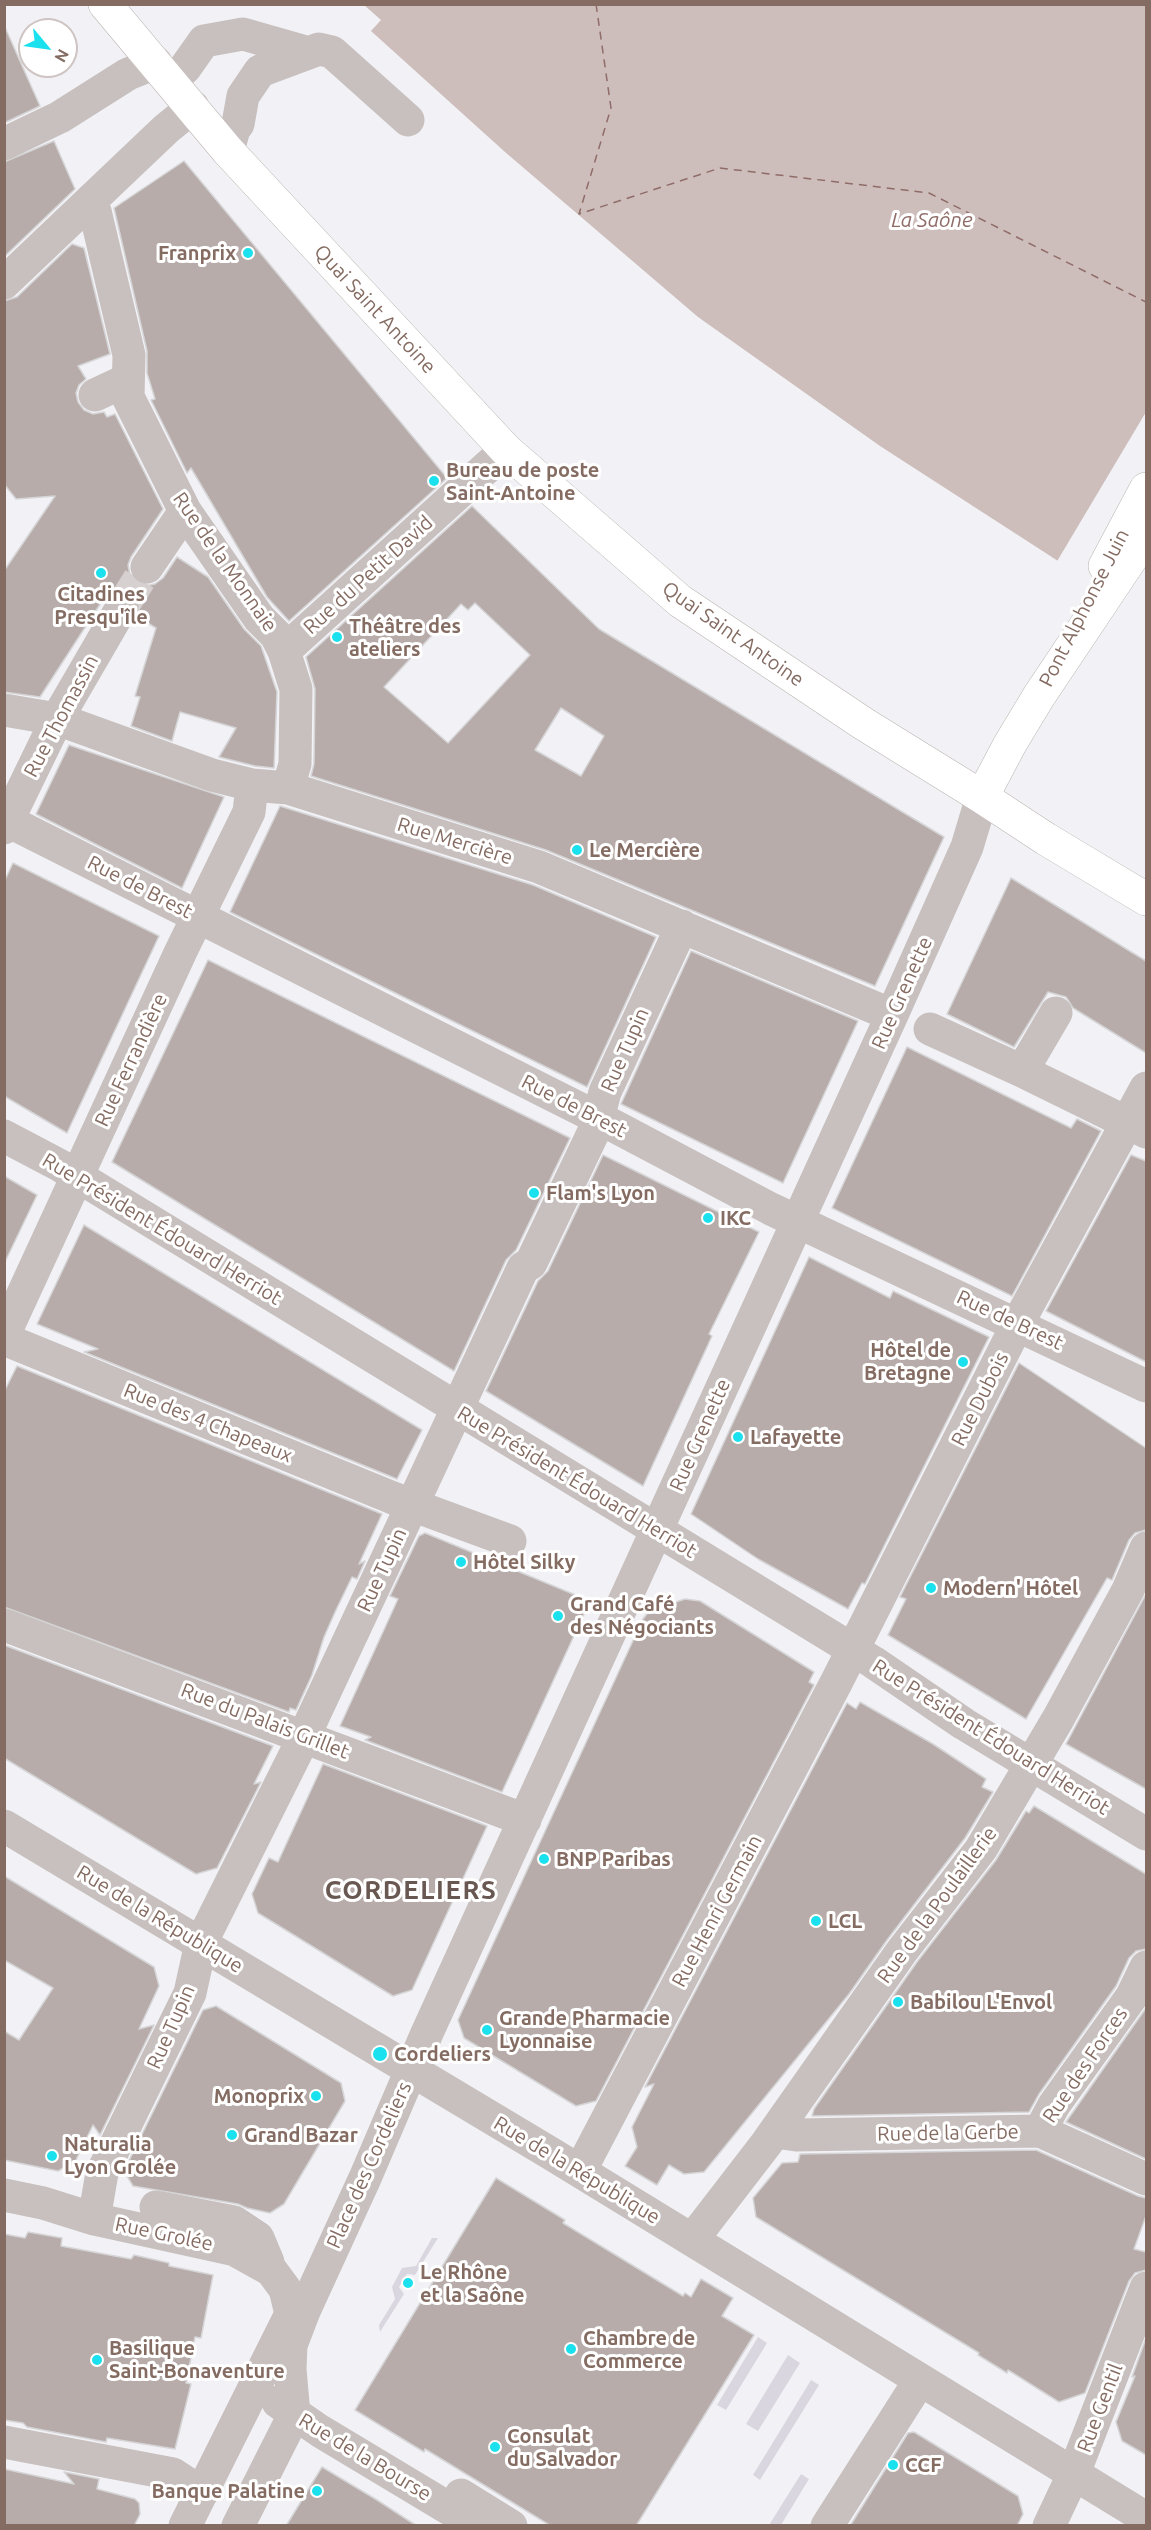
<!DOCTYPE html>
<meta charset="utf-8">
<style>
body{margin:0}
#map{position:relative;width:1151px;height:2530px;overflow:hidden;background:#f2f2f6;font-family:Ubuntu,sans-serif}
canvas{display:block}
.frame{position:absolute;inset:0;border:6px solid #856c63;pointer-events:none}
.north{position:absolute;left:18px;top:18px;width:60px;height:60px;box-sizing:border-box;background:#fff;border:2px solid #cec4c1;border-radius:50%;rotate:119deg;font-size:16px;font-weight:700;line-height:24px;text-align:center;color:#856c63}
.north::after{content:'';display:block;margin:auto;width:21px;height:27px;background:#1be0ed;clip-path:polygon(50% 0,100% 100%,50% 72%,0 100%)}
</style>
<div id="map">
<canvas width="1151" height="2530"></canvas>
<div class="frame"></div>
<div class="north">N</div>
</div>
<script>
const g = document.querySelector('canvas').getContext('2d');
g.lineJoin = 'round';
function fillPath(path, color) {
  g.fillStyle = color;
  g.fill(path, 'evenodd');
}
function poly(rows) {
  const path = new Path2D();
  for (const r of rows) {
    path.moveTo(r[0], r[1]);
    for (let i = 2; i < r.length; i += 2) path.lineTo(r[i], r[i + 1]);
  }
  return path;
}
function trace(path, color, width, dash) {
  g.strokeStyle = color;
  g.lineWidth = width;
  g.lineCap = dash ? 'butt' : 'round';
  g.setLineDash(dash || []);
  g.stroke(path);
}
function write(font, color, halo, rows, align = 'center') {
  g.font = font + ' Ubuntu,sans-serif';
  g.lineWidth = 6;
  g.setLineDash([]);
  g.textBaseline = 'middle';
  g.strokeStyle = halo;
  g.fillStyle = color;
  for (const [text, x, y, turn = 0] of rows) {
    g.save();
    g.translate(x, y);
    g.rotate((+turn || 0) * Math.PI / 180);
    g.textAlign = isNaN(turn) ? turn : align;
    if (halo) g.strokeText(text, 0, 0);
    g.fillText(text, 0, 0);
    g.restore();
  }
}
const green = poly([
 [432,2238,438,2238,415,2275,407,2274,399,2287,404,2294,380,2332,379,2325,395,2299,392,2287,402,2268,416,2266],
 [758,2337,767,2343,726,2410,717,2405],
 [788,2355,800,2363,758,2431,746,2424],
 [811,2380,819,2385,760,2480,753,2475],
 [801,2474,809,2479,781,2525,769,2525]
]);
const water = poly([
 [364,5,1146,5,1146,607,1058,561,880,446,698,317,505,152,371,31,381,20]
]);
const pier = poly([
 [1146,412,1146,610,1056,563]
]);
const ferry = poly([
 [596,4,611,108,579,214,720,168,929,193,1146,302]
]);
const building = poly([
 [4,25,40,106,4,123,4,25],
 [54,141,75,189,4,257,4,162,54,141],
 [184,161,447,478,289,621,267,597,191,468,187,473,151,400,155,399,147,373,147,351,114,208,184,161],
 [72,244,84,248,110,354,78,366,86,379,79,385,76,393,78,402,84,410,93,414,104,412,107,417,115,414,163,509,131,557,128,565,130,575,137,583,145,586,155,584,163,578,177,557,208,577,244,629,261,646,277,692,274,768,255,766,219,757,236,728,180,712,172,741,131,726,140,697,135,696,156,628,146,622,148,618,139,612,138,598,131,591,121,588,108,592,40,697,4,692,4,571,55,496,16,499,4,484,4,301,17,297,72,244],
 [472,506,599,629,944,837,875,986,546,850,311,776,314,764,315,689,306,657,472,506],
 [475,603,530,655,448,743,384,687,461,604,468,610,475,603],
 [561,708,604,736,581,776,535,750,561,708],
 [69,745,224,797,182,888,36,814,69,745],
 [280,806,533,885,656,937,587,1087,230,912,280,806],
 [13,863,159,936,67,1133,4,1096,4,882,13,863],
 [1011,878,1146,961,1146,1053,1073,1008,1066,997,1048,992,1014,1047,947,1014,1011,878],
 [691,951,858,1021,783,1183,621,1104,691,951],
 [208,960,570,1138,516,1250,506,1260,454,1371,112,1162,208,960],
 [907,1047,1071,1128,1077,1119,1101,1131,1012,1296,832,1208,907,1047],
 [603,1155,759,1232,709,1334,712,1336,643,1486,486,1391,538,1281,548,1271,603,1155],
 [1131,1155,1146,1161,1146,1362,1046,1311,1131,1155],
 [4,1176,37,1195,4,1264,4,1176],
 [84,1225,422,1430,397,1479,84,1352,98,1349,37,1324,84,1225],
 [809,1257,890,1298,893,1291,989,1337,865,1584,862,1583,848,1609,758,1559,691,1514,809,1257],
 [1019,1363,1146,1448,1146,1530,1135,1533,1129,1540,1112,1580,1107,1578,1026,1719,888,1635,906,1599,900,1597,1019,1363],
 [17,1366,382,1514,359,1564,365,1561,357,1579,352,1577,336,1610,324,1637,312,1675,296,1710,290,1708,289,1712,4,1607,4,1392,17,1366],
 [425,1533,590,1601,502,1792,365,1740,371,1737,340,1726,398,1599,390,1596,419,1536,425,1533],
 [1146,1594,1146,1789,1066,1744,1146,1594],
 [685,1599,700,1601,814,1672,809,1682,814,1685,596,2101,576,2106,464,2038,458,2020,643,1619,649,1611,685,1599],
 [4,1645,273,1746,254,1784,261,1782,217,1868,196,1874,4,1758,4,1645],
 [860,1702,933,1744,986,1779,982,1787,993,1792,965,1838,887,1940,849,1994,704,2172,684,2174,669,2165,657,2185,625,2166,637,2147,632,2127,654,2084,645,2087,847,1703,856,1709,860,1702],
 [323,1764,487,1826,412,1990,393,1996,258,1913,252,1894,269,1858,278,1862,323,1764],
 [1034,1806,1146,1874,1146,1949,1136,1951,1129,1958,1116,1986,1039,2094,1029,2112,812,2116,814,2109,917,1962,996,1860,1026,1811,1029,1813,1034,1806],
 [4,1876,154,1967,159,1986,139,2029,154,2025,100,2135,93,2125,75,2162,58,2171,4,2160,4,2031,19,2040,53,1988,4,1960,4,1876],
 [216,2006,341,2083,345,2101,284,2204,270,2213,247,2208,238,2204,133,2186,124,2171,203,2010,216,2006],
 [1146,2008,1146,2159,1066,2122,1146,2008],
 [1036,2150,1138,2196,1146,2198,1146,2216,1134,2249,1146,2252,1146,2270,1135,2273,1129,2281,1085,2393,1059,2402,1008,2370,1007,2373,978,2355,979,2353,756,2217,753,2198,782,2163,798,2162,800,2154,1036,2150],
 [496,2178,565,2220,563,2223,683,2296,685,2293,691,2297,701,2279,733,2298,722,2316,754,2335,636,2526,551,2526,425,2449,424,2452,355,2410,496,2178],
 [28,2232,62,2238,61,2246,131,2259,134,2255,169,2263,169,2266,213,2275,201,2338,195,2337,186,2383,191,2384,175,2449,107,2438,106,2442,27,2427,23,2423,4,2420,4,2234,25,2238,28,2232],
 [1146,2338,1146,2455,1122,2441,1116,2422,1135,2376,1132,2377,1146,2338],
 [914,2432,1018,2496,1023,2514,1017,2526,850,2526,908,2433,914,2432],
 [322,2467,377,2500,417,2526,286,2526,322,2467],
 [4,2469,74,2484,64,2472,99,2479,97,2489,135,2499,139,2503,140,2514,134,2526,4,2526,4,2469]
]);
const minorTunnel = poly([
 [122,607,147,567]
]);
const minor = poly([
 [171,81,185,68,204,41,243,34,306,52],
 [4,144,60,117,128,74,156,63],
 [228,151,234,129,238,124,243,96,260,71,319,49,332,52,408,120],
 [88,205,95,211,129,355,128,397,185,511,259,618,276,635,284,651,296,689,295,764,288,788],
 [4,283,166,129,193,107],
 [95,395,127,380],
 [147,567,185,511],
 [284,651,506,450],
 [4,710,57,719,212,775,252,785,288,788,539,867,892,1015],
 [4,819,616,1127,771,1209,1146,1386],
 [4,828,57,719,122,607],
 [1056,1013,1022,1071,1146,1132],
 [930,1029,1022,1071],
 [4,1136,59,1165,657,1530,873,1662,964,1724,1146,1834],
 [4,1335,181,951,249,812,252,785],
 [4,1339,393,1498,510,1541],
 [4,1625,525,1820],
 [4,1826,550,2153,1146,2518],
 [1040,2131,1054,2105,1132,1996,1146,1967],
 [775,2132,796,2135,1040,2131,1146,2179],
 [580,2171,837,1681,1018,1323,1146,1088],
 [4,2195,43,2203,94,2219,235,2250,271,2270,285,2289,291,2314,291,2338],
 [156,2207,234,2222,258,2238,268,2262],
 [94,2219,102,2173,190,1993,201,1943,300,1745,523,1268,531,1263,595,1129,605,1092,682,926],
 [692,2240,766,2144,902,1951,981,1849,1058,1719,1128,1590,1146,1548],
 [278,2402,320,2431,478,2526],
 [4,2442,173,2474,202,2493],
 [461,2495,511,2526],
 [185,2526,288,2320],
 [238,2526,294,2415,290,2369,291,2345,304,2311,365,2178,427,2033,892,1015,967,847,982,797],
 [827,2526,920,2380],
 [1049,2526,1074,2473,1146,2288]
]);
const major = poly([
 [105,4,228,151,506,450,680,601,864,724,982,797,1046,839,1146,899],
 [1105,566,1146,489],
 [982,797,1010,744,1039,696,1146,536]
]);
const markers = [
 [248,253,6,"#1be0ed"],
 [434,481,6,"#1be0ed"],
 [101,573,6,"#1be0ed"],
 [337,637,6,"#1be0ed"],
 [577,850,6,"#1be0ed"],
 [534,1193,6,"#1be0ed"],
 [708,1218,6,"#1be0ed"],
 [963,1362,6,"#1be0ed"],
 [738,1437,6,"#1be0ed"],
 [461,1562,6,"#1be0ed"],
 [931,1588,6,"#1be0ed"],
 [558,1616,6,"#1be0ed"],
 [544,1859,6,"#1be0ed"],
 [816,1921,6,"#1be0ed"],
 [898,2002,6,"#1be0ed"],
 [487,2030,6,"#1be0ed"],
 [380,2054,8,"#1be0ed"],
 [316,2096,6,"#1be0ed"],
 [232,2135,6,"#1be0ed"],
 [52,2156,6,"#1be0ed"],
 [408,2283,6,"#1be0ed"],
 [571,2349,6,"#1be0ed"],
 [97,2360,6,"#1be0ed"],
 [495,2447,6,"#1be0ed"],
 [893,2465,6,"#1be0ed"],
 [317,2491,6,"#1be0ed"]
];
const poiNames = [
 ["Franprix",236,253,"right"],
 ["Bureau de poste",446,470],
 ["Saint-Antoine",446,493],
 ["Citadines",101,594,"center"],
 ["Presqu'île",101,617,"center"],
 ["Théâtre des",349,626],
 ["ateliers",349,649],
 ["Le Mercière",589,850],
 ["Flam's Lyon",546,1193],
 ["IKC",720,1218],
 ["Hôtel de",951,1350,"right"],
 ["Bretagne",951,1373,"right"],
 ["Lafayette",750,1437],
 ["Hôtel Silky",473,1562],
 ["Modern' Hôtel",943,1588],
 ["Grand Café",570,1604],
 ["des Négociants",570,1627],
 ["BNP Paribas",556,1859],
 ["LCL",828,1921],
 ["Babilou L'Envol",910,2002],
 ["Grande Pharmacie",499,2018],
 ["Lyonnaise",499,2041],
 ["Cordeliers",394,2054],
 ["Monoprix",304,2096,"right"],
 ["Grand Bazar",244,2135],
 ["Naturalia",64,2144],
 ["Lyon Grolée",64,2167],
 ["Le Rhône",420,2272],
 ["et la Saône",420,2295],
 ["Chambre de",583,2338],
 ["Commerce",583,2361],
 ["Basilique",109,2348],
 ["Saint-Bonaventure",109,2371],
 ["Consulat",507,2436],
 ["du Salvador",507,2459],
 ["CCF",905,2465],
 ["Banque Palatine",305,2491,"right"]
];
const streetNames = [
 ["Quai Saint Antoine",375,309,47],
 ["Rue de la Monnaie",225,562,55],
 ["Rue du Petit David",368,575,-42],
 ["Pont Alphonse Juin",1084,608,-63],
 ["Quai Saint Antoine",733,634,35],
 ["Rue Thomassin",61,716,-62],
 ["Rue Mercière",455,841,17],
 ["Rue de Brest",140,887,27],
 ["Rue Grenette",902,993,-66],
 ["Rue Tupin",625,1050,-66],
 ["Rue Ferrandière",131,1060,-65],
 ["Rue de Brest",574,1106,27],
 ["Rue Président Édouard Herriot",162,1229,31],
 ["Rue de Brest",1010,1320,25],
 ["Rue Dubois",980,1399,-63],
 ["Rue des 4 Chapeaux",208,1423,22],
 ["Rue Grenette",700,1435,-66],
 ["Rue Président Édouard Herriot",577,1482,31],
 ["Rue Tupin",382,1570,-65],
 ["Rue du Palais Grillet",265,1721,21],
 ["Rue Président Édouard Herriot",991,1737,32],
 ["Rue de la Poulaillerie",937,1905,-54],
 ["Rue Henri Germain",717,1911,-62],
 ["Rue de la République",160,1919,31],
 ["Rue Tupin",171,2027,-66],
 ["Rue des Forces",1085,2065,-56],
 ["Rue de la Gerbe",948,2133,-1],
 ["Place des Cordeliers",369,2165,-66],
 ["Rue de la République",577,2170,31],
 ["Rue Grolée",164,2234,12],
 ["Rue Gentil",1100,2408,-69],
 ["Rue de la Bourse",365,2457,31]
];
const waterNames = [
 ["La Saône",932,220]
];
const districtNames = [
 ["CORDELIERS",411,1890]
];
fillPath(green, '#d9d6e0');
fillPath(water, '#cdbebc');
fillPath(pier, '#f2f2f6');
trace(ferry, '#906c68', 1.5, [8, 6]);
fillPath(building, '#b7aca9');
trace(building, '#d5d5d7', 1.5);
trace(minorTunnel, '#d7d0d1', 33, [33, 16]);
trace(major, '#bbb4b1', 34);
trace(minor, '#c7c0be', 33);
trace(major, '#fff', 33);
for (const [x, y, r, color] of markers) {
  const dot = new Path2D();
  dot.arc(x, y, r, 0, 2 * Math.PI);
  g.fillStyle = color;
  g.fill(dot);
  trace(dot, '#fff', 2);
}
write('bold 20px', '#856c63', '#fff', poiNames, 'left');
write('20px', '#856c63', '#fff', streetNames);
write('italic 21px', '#906c68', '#fff', waterNames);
g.letterSpacing = '1.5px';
write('bold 26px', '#695851', '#fff', districtNames);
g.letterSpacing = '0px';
</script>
